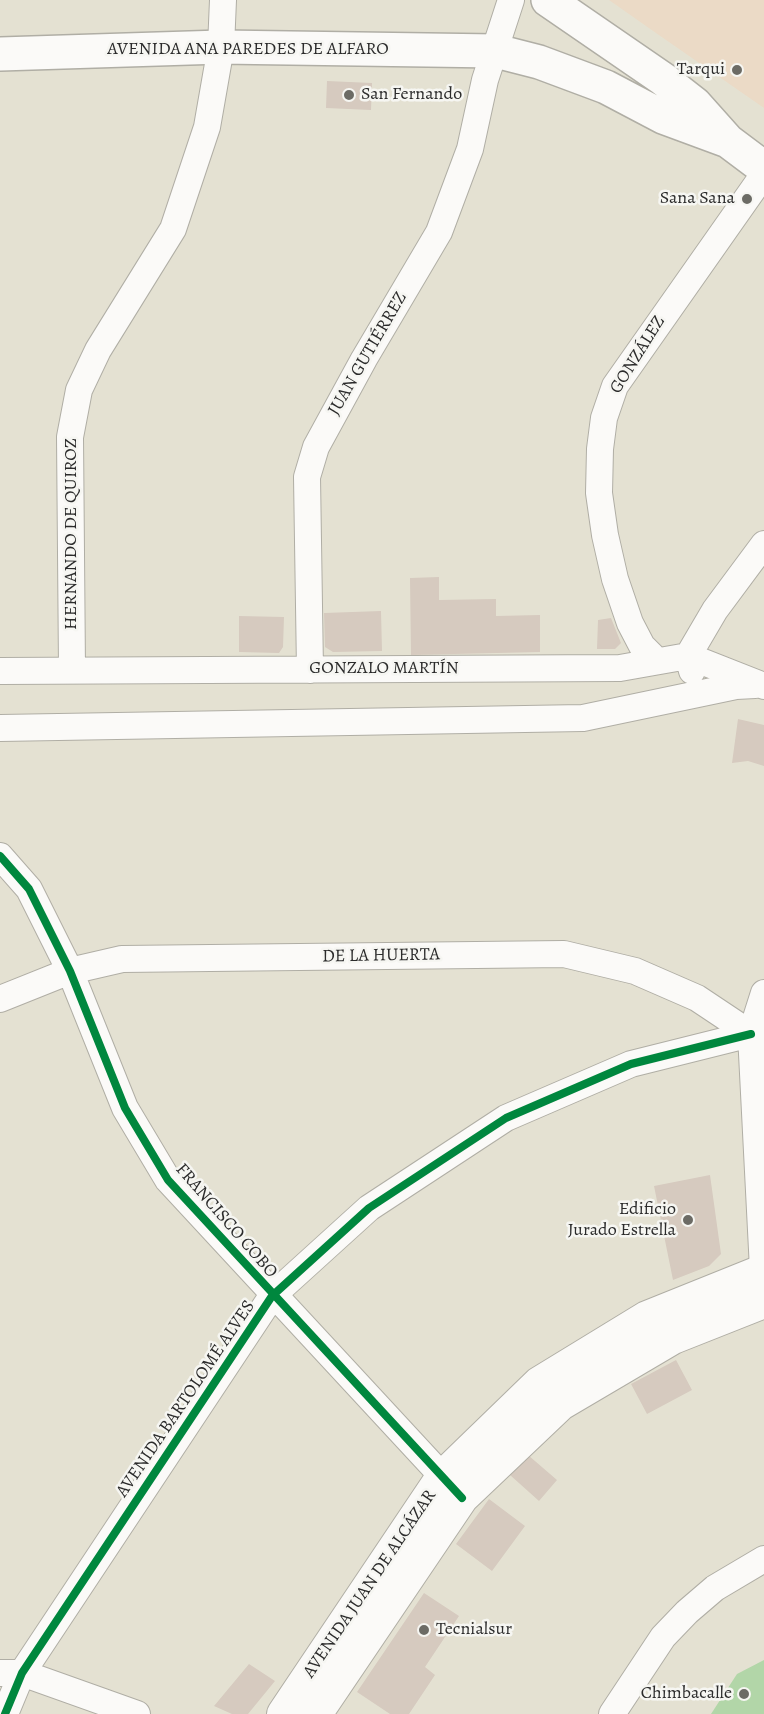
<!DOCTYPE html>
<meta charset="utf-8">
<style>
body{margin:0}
canvas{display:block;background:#e4e1d2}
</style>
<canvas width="764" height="1714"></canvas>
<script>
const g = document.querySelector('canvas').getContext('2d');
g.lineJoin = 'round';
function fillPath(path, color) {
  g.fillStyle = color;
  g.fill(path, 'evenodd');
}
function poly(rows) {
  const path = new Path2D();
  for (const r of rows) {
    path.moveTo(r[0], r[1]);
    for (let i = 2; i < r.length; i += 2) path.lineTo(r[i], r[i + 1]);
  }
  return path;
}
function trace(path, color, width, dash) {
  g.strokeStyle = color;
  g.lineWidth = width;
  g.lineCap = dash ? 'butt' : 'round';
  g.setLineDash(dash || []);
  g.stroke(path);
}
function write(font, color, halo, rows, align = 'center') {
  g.font = font + ' Alegreya,serif';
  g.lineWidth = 5;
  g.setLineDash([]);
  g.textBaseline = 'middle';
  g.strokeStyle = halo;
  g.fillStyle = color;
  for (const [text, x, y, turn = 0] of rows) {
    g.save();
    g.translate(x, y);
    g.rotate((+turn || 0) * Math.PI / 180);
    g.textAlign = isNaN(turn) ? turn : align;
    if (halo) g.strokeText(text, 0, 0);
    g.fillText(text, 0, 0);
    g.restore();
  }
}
const built = poly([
 [609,0,764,0,764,108,656,33]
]);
const green = poly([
 [764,1660,764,1714,711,1714,737,1674]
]);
const building = poly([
 [327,81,372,83,371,110,326,108],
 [439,577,439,600,496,599,496,616,540,615,540,652,411,655,410,578],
 [381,611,382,651,333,652,325,647,324,613],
 [239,616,284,617,283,647,279,653,239,652],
 [611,618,621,643,615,649,597,649,598,620],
 [738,719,764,725,764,766,748,761,732,763],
 [710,1175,721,1254,709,1266,673,1280,654,1186],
 [676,1360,692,1390,647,1414,631,1384],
 [528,1455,557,1480,539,1501,510,1475],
 [489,1499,525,1526,492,1571,456,1544],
 [424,1593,459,1616,425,1667,435,1675,409,1714,390,1714,357,1692],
 [249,1664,275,1681,248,1714,232,1714,214,1706]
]);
const minor = poly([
 [657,661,642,646,630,623,615,579,605,535,599,493,600,449,604,418,615,386,764,174],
 [72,669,70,437,79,390,98,350,173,229,207,127,221,47,223,0],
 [310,670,307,477,316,447,364,359,439,232,470,149,485,80,511,0],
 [0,671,620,668,688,656,764,686],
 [692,671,688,656,715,610,764,544],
 [0,728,583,718,736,686,755,685],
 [0,856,29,889,70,971,125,1108,168,1180,456,1491],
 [764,993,751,1034,764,1289],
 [0,999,70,971,122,959,564,954,635,971,697,998,751,1034],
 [0,1673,22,1673,137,1714],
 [5,1714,22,1673,272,1296,369,1208,506,1118,631,1064,751,1034],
 [612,1714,663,1637,687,1612,715,1588,764,1559]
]);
const tertiary = poly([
 [283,1714,442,1477,539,1383,647,1317,764,1270],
 [316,1714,462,1498,561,1404,673,1338,764,1302]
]);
const secondary = poly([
 [548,0,663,79,695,104,728,141,764,168],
 [0,54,221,47,496,51,539,62,606,87,663,117,728,141]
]);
const cycleway = poly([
 [0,856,29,889,70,971,125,1108,168,1180,462,1498],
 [5,1714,22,1673,272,1296,369,1208,506,1118,631,1064,751,1034]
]);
const markers = [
 [737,70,6,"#6c6b65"],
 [349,95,6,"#6c6b65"],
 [747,199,6,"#6c6b65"],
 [688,1220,6,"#6c6b65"],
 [424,1630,6,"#6c6b65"],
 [744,1694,6,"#6c6b65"]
];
const streetNames = [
 ["AVENIDA ANA PAREDES DE ALFARO",248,50],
 ["JUAN GUTIÉRREZ",368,354,-60],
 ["GONZÁLEZ",638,355,-58],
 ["HERNANDO DE QUIROZ",72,534,-90],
 ["GONZALO MARTÍN",384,669],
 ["DE LA HUERTA",381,956,-1],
 ["FRANCISCO COBO",226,1221,49],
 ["AVENIDA BARTOLOMÉ ALVES",186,1399,-56],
 ["AVENIDA JUAN DE ALCÁZAR",370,1584,-56]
];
const poiNames = [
 ["Tarqui",725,70],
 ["San Fernando",361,95,"left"],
 ["Sana Sana",735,199],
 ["Edificio",676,1210],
 ["Jurado Estrella",676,1231],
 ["Tecnialsur",436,1630,"left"],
 ["Chimbacalle",732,1694]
];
fillPath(built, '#ebdac6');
fillPath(green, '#b2d6a8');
fillPath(building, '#d6cabf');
trace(minor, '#b0aea5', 28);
trace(tertiary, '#b0aea5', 34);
trace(secondary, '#b0aea5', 36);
trace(minor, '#fbfaf8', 26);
trace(tertiary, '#fbfaf8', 32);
trace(secondary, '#fbfaf8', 33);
trace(cycleway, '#00873e', 8);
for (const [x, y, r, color] of markers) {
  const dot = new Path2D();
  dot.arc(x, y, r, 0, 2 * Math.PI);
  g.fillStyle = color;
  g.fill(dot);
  trace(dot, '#f6f6f2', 2);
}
write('18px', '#2b2b2b', '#f6f6f2', streetNames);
write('18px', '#2b2b2b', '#f6f6f2', poiNames, 'right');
</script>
